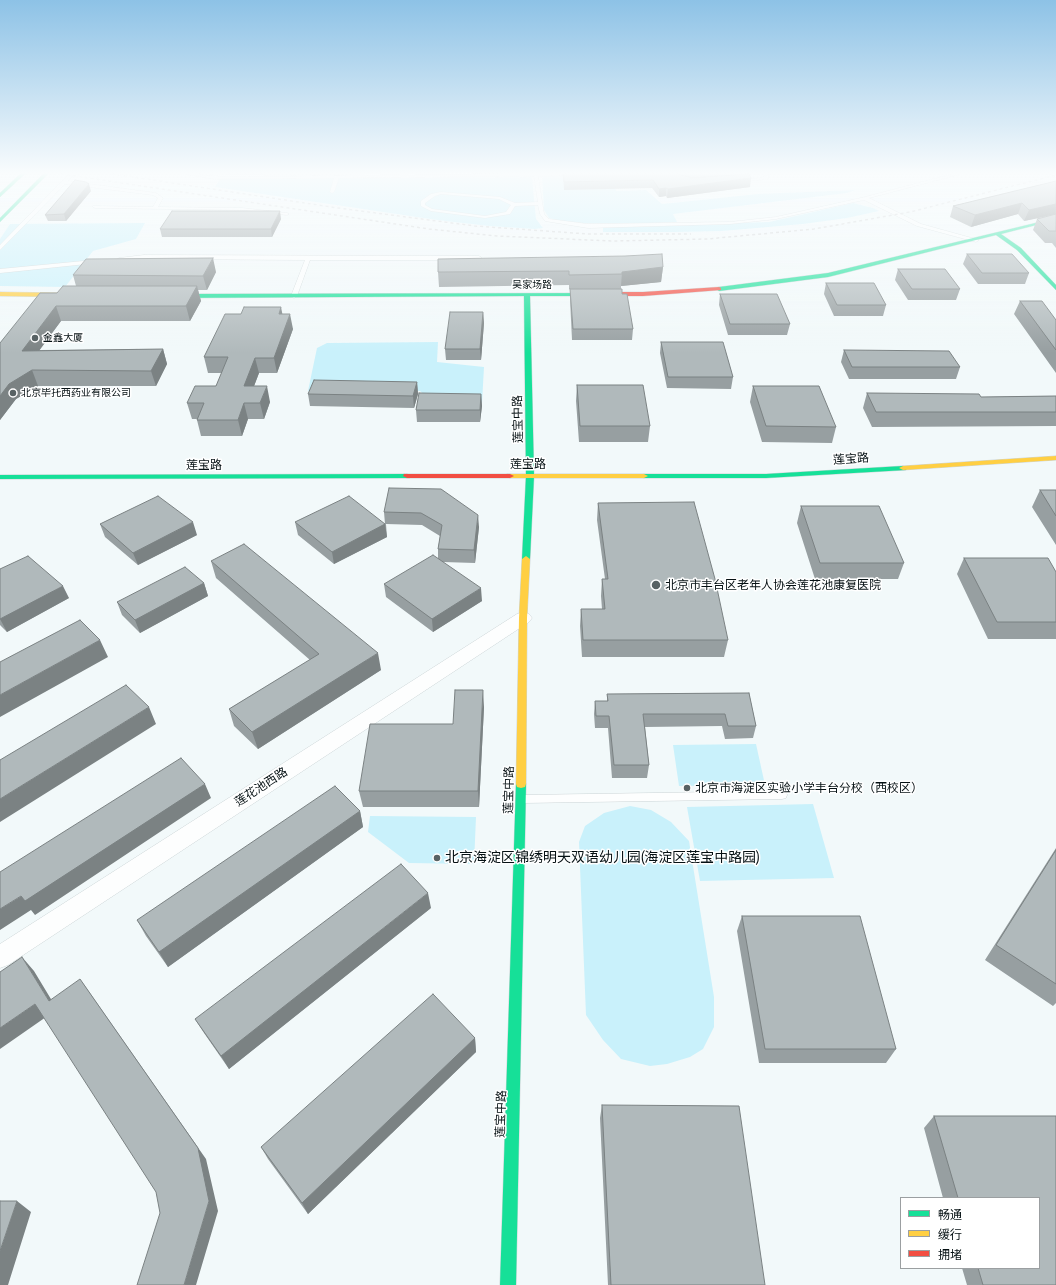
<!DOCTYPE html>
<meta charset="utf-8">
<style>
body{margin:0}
#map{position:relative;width:1056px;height:1285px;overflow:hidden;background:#f2f9fa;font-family:"Asap Condensed","Noto Sans SC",sans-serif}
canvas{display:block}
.legend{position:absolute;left:900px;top:1197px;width:140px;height:72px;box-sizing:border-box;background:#fff;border:1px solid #9b9fa1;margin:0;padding:5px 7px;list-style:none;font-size:12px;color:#051013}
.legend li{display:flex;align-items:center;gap:8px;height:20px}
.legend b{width:20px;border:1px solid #9b9fa1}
</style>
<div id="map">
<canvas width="1056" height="1285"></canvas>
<ul class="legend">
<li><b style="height:5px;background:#16e098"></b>畅通</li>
<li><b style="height:5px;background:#ffcf43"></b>缓行</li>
<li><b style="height:5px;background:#f24e42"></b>拥堵</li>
</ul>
</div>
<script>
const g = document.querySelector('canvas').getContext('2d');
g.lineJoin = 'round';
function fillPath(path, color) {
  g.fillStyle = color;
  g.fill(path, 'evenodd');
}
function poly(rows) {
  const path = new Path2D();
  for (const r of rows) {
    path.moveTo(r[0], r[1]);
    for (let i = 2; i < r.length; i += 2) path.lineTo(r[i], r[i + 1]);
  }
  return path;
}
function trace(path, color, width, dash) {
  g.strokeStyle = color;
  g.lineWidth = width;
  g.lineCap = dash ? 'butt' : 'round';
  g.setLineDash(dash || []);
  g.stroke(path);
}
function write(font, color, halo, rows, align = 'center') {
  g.font = font + ' "Asap Condensed","Noto Sans SC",sans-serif';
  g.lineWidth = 3;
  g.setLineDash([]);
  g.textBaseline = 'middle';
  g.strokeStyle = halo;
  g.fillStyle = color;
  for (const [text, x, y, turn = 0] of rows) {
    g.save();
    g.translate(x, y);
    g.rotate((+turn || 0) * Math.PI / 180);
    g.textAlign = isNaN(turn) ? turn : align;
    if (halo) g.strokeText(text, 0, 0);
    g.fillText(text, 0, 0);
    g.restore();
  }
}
const green = poly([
 [542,176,601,176,615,185,616,191,646,190,662,204,758,194,855,190,847,193,673,214,677,222,625,224,583,223,560,221,549,218,544,210],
 [532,177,536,219,543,228,535,229,489,226,437,220,215,187,220,179],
 [853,203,873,208,879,211,847,218,803,224,722,231,677,232,603,232,603,227,769,222],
 [145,223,136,239,93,251,65,287,0,286,0,239,10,224],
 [438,342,437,362,484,367,482,403,430,400,420,391,308,391,317,348,327,343],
 [756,744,765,785,679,786,673,745],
 [813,804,834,878,700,881,687,807],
 [630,806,651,810,671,822,689,841,714,997,714,1027,703,1049,690,1057,667,1064,650,1066,621,1059,603,1040,586,1015,579,842,585,826,604,813],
 [370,816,476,817,474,864,409,863,368,832]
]);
const lane = poly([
 [70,173,75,173,68,181,156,193,163,198,158,207,242,208,287,213,289,214,287,215,242,210,95,208,93,207,93,206,153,207,158,198,153,195,65,184,0,250,0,245,70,173],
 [178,173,192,173,212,176,214,173,218,173,217,177,576,173,574,175,538,176,544,214,549,219,588,224,730,222,776,217,865,197,956,173,965,173,869,198,921,224,979,240,976,242,917,226,864,200,776,219,730,224,588,228,545,221,540,214,538,205,515,206,510,214,485,218,431,211,421,206,421,201,431,194,441,192,500,197,515,203,538,202,534,176,339,178,334,192,332,193,330,192,334,178,214,179,178,173],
 [441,194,499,199,511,205,506,212,485,216,432,209,425,205,425,203,435,196,441,194],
 [764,173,768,173,768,179,739,182,737,181,764,177,764,173],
 [144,255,479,256,482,258,479,260,310,260,297,296,294,298,291,296,305,260,144,259,119,262,116,260,119,258,144,255],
 [94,260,96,261,96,263,0,273,0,269,94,260],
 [782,791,786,792,787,795,786,798,782,799,523,803,519,802,518,799,519,796,523,795,782,791]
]);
const street = poly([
 [523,612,529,614,532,618,529,622,8,965,0,968,0,944,517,614,523,612]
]);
const fast = poly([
 [21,173,26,173,0,197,0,193,21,173],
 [44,173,49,173,0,222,0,218,44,173],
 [1056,218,1056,220,1001,234,1021,248,1056,285,1056,290,1017,250,996,235,828,277,719,291,716,289,719,287,828,273,1056,218],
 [605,293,606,294,603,296,530,296,534,476,530,559,526,562,522,559,526,476,524,296,169,298,166,296,169,294,605,293],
 [903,466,907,468,906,470,766,478,644,478,640,476,644,474,766,474,903,466],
 [407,474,411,476,410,478,0,479,0,475,407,474],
 [521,780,525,781,526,784,516,1285,500,1285,516,784,517,781,521,780]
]);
const slow = poly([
 [0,292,69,293,72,295,69,297,0,296,0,292],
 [1056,456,1056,460,903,470,899,468,903,466,1056,456],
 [507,474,644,474,648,476,644,478,510,478,506,476,507,474],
 [526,556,530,559,527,618,526,784,525,787,521,788,517,787,516,784,519,618,522,559,526,556]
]);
const jam = poly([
 [719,287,721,288,721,290,643,296,603,296,600,294,603,292,643,292,719,287],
 [404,474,510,474,514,476,510,478,407,478,403,476,404,474]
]);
const rail = poly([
 [55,173,429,229,497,236,613,241,707,239,814,229,910,212,1056,175],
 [106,173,338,208,475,226,588,234,691,234]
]);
const wall = poly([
 [228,173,267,173,266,175,228,175],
 [563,173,746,173,750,187,667,198,666,196,659,197,652,188,564,190],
 [1056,181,1056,248,1052,243,1045,243,1033,230,1037,219,1049,216,1024,221,1018,214,971,227,950,217,953,206],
 [91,191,66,221,48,221,45,215],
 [281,219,272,237,162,237,160,229],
 [967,254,1029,273,1025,284,978,284,963,264],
 [663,267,661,282,621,286,621,289,569,289,569,285,439,287,438,272],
 [898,269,960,289,956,300,908,300,895,280],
 [216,272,207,290,198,290,201,301,190,321,61,321,39,350,163,349,167,364,156,386,38,386,16,399,0,420,0,343,57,293,76,286,73,275],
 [826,283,886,305,883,316,834,316,824,294],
 [570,289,633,329,632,340,572,340,570,300],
 [720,294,790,324,787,335,728,335,719,305],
 [1020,301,1056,320,1056,373,1014,314],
 [483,312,484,323,481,360,446,360,445,349],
 [282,314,293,329,277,373,259,373,254,386,270,402,264,419,248,419,242,436,201,436,197,420,197,419,192,419,187,403,216,386,222,373,208,373,204,357],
 [661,342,733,377,731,389,667,388,660,353],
 [844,350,960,367,956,379,849,379,841,362],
 [417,382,418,394,414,408,310,406,308,394],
 [577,385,650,426,648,442,579,442,576,401],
 [753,386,836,427,832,443,762,442,750,402],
 [867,393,981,397,1056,396,1056,426,872,427,863,408],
 [481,394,482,406,480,422,417,422,416,410],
 [441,489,479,527,475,563,443,562,482,601,433,632,386,597,384,584,438,558,438,549,440,536,422,525,386,524,387,537,334,564,298,535,295,522,385,524,384,512],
 [1040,490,1056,490,1056,545,1032,507],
 [598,503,728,640,724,657,582,657,580,626,581,609,602,609,601,596,602,579,605,579,597,520],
 [801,506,904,563,898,579,815,579,797,523],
 [100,524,197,535,138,565,105,537],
 [964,558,1056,572,1056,639,988,639,957,574],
 [211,561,381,670,258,749,234,726,229,709,310,660,216,578],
 [0,569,69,598,7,632,0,625],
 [204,583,208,596,140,633,122,615,117,602],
 [749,693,756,726,753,738,725,739,722,726,645,727,649,765,647,778,612,778,608,728,595,728,594,714,595,701,607,701,607,694],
 [484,707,479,807,363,807,359,791,453,724],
 [360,811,363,827,168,967,146,936,137,920],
 [1056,848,1056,1003,1053,1006,985,960],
 [431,908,229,1069,204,1033,195,1019],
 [742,916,896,1049,886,1063,759,1063,737,931],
 [475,1038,476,1052,308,1214,268,1159,261,1147],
 [602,1105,765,1285,608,1285,600,1118],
 [934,1116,1056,1116,1056,1285,967,1285,962,1268,1039,1268,1039,1198,943,1198,924,1128]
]);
const shadedWall = poly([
 [751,178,750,187,667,198,668,189],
 [89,184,91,191,66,221,64,214],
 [666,188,666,196,659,197,659,189],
 [1022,203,1018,214,971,227,975,215],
 [1056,204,1056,214,1024,221,1029,210],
 [280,211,281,219,272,237,271,229],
 [213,258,216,272,207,290,203,276],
 [663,267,661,282,621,286,622,272],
 [197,286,201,301,190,321,186,306],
 [56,306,61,321,28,366,22,351],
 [281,307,284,322,279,314],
 [483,312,484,323,481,360,480,349],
 [290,314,293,329,277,373,274,358],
 [163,349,167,364,156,386,151,371],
 [255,358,259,373,248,402,244,386],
 [32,370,38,386,16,399,0,420,0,396,9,384],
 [417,382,418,394,414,408,413,396],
 [267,386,270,402,264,419,260,403],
 [481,394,482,406,480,422,480,410],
 [244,403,248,419,242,436,238,420],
 [478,515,479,527,475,563,474,550],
 [193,522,197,535,138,565,133,553],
 [385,524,387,537,334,564,332,552],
 [204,583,208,596,140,633,135,620],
 [63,586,69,598,7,632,0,619],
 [481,588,482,601,433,632,432,619],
 [100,640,108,657,0,717,0,695],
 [378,653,381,670,258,749,252,732],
 [483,690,484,707,479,807,478,791],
 [149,707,156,724,0,822,0,799],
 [205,784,211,798,35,915,31,910,0,930,0,909],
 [360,811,363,827,168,967,159,952],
 [428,893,431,908,229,1069,221,1056],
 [22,957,34,971,60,1014,49,1001],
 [80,979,206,1159,218,1211,196,1285,184,1285,209,1201],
 [35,1004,46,1017,0,1049,0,1028],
 [475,1038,476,1052,308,1214,302,1203],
 [17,1201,31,1212,8,1285,0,1285,0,1251]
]);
const building = poly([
 [563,173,674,173,692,178,749,174,751,178,668,189,666,188,659,189,653,180,564,182,563,173],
 [75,180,86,182,89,184,64,214,45,215,75,180],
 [1056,181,1056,204,1029,210,1022,203,975,215,953,206,1056,181],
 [172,211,280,211,271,229,160,229,172,211],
 [1056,214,1056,231,1049,231,1037,219,1056,214],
 [662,254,663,267,622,272,622,274,569,275,569,271,438,272,438,259,625,256,662,254],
 [967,254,1012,254,1029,273,982,273,967,254],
 [213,258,203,276,73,275,86,259,213,258],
 [898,269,945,269,960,289,912,289,898,269],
 [826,283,874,283,886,305,837,305,826,283],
 [63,286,197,286,186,306,56,306,22,351,163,349,151,371,32,370,9,384,0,396,0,343,40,293,57,293,63,286],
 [570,289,622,289,622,294,627,294,633,329,573,329,570,289],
 [720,294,777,294,790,324,730,324,720,294],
 [1020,301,1042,301,1056,320,1056,350,1020,301],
 [244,307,281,307,279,314,290,314,274,358,255,358,244,386,267,386,260,403,244,403,238,420,197,420,204,403,187,403,195,386,216,386,228,357,204,357,225,314,241,314,244,307],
 [450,312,483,312,480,349,445,349,450,312],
 [661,342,723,342,733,377,668,377,661,342],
 [844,350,949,351,960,367,852,367,844,350],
 [314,380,417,382,413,396,308,394,314,380],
 [577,385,643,385,650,426,580,426,577,385],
 [753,386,819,386,836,427,766,426,753,386],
 [419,393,481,394,480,410,416,410,419,393],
 [867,393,979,394,981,397,1056,396,1056,412,876,412,867,393],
 [389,488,441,489,478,515,474,550,438,549,442,525,421,513,384,512,389,488],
 [1040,490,1056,490,1056,516,1040,490],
 [158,496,193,522,133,553,100,524,158,496],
 [349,496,385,524,332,552,295,522,349,496],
 [694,502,715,579,728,640,583,640,581,609,605,609,602,579,608,579,598,503,694,502],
 [801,506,879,506,904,563,820,563,801,506],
 [244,544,378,653,252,732,229,709,319,654,211,561,244,544],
 [433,555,481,588,432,619,384,584,433,555],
 [28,556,63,586,0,619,0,569,28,556],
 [964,558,1048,558,1056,572,1056,622,997,622,964,558],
 [185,567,204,583,135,620,117,602,185,567],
 [80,620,100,640,0,695,0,662,80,620],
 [126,685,149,707,0,799,0,760,126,685],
 [455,690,483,690,478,791,359,791,370,724,453,724,455,690],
 [749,693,756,726,728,726,725,714,643,714,649,765,614,765,609,716,596,716,595,701,608,701,607,694,749,693],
 [181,758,205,784,25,901,21,896,0,909,0,872,181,758],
 [335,786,360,811,159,952,137,920,335,786],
 [1056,850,1056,984,996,945,1056,850],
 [401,864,428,893,221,1056,195,1019,401,864],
 [742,916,860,916,896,1049,765,1049,742,916],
 [22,957,49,1001,80,979,198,1148,209,1201,184,1285,137,1285,160,1213,156,1192,35,1004,0,1028,0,972,22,957],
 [433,994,475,1038,302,1203,261,1147,433,994],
 [602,1105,739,1106,765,1285,611,1285,602,1105],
 [934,1116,1056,1116,1056,1285,983,1285,978,1268,1039,1268,1039,1198,958,1198,934,1116],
 [0,1201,17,1201,0,1251,0,1201]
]);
const markers = [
 [35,338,4,"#586264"],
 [13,393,4,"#586264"],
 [656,585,5,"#586264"],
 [687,788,4,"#586264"],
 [437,858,4,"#586264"]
];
const farStreetnames = [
 ["吴家场路",532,285]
];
const farPoinames = [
 ["金鑫大厦",43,338],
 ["北京毕托西药业有限公司",21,393]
];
const streetNames = [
 ["莲宝中路",518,419,-91],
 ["莲宝路",851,459,-4],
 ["莲宝路",528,464],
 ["莲宝路",204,465],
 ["莲花池西路",261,787,-33],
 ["莲宝中路",509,790,-89],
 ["莲宝中路",501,1114,-88]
];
const poiNames = [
 ["北京市丰台区老年人协会莲花池康复医院",665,585],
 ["北京市海淀区实验小学丰台分校（西校区）",695,788]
];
const nearPoinames = [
 ["北京海淀区锦绣明天双语幼儿园(海淀区莲宝中路园)",445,858]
];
fillPath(green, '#c9f1fb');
trace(lane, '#ccd5d7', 1);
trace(street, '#ccd5d7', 1);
trace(fast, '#ccd5d7', 1);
trace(slow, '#ccd5d7', 1);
trace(jam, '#ccd5d7', 1);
fillPath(lane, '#fdfefe');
fillPath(street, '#fdfefe');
fillPath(fast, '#16e098');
fillPath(slow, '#ffcf43');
fillPath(jam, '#f24e42');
trace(rail, '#cfd1d2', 1.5, [3, 3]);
fillPath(wall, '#979fa1');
fillPath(shadedWall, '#7b8283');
fillPath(building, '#b0b9bb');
trace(building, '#7b8283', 1);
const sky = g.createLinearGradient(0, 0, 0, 353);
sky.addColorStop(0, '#8dc2e6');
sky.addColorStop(0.49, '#f9fcfd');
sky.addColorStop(1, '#f9fcfd00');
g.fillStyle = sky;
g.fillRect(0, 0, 1056, 353);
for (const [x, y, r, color] of markers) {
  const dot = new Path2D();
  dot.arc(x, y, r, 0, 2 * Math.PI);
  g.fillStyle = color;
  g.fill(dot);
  trace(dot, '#fff', 1.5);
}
write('10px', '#051013', '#fff', farStreetnames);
write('10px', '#051013', '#fff', farPoinames, 'left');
write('12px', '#051013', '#fff', streetNames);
write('12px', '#051013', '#fff', poiNames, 'left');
write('14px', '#051013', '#fff', nearPoinames, 'left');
</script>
